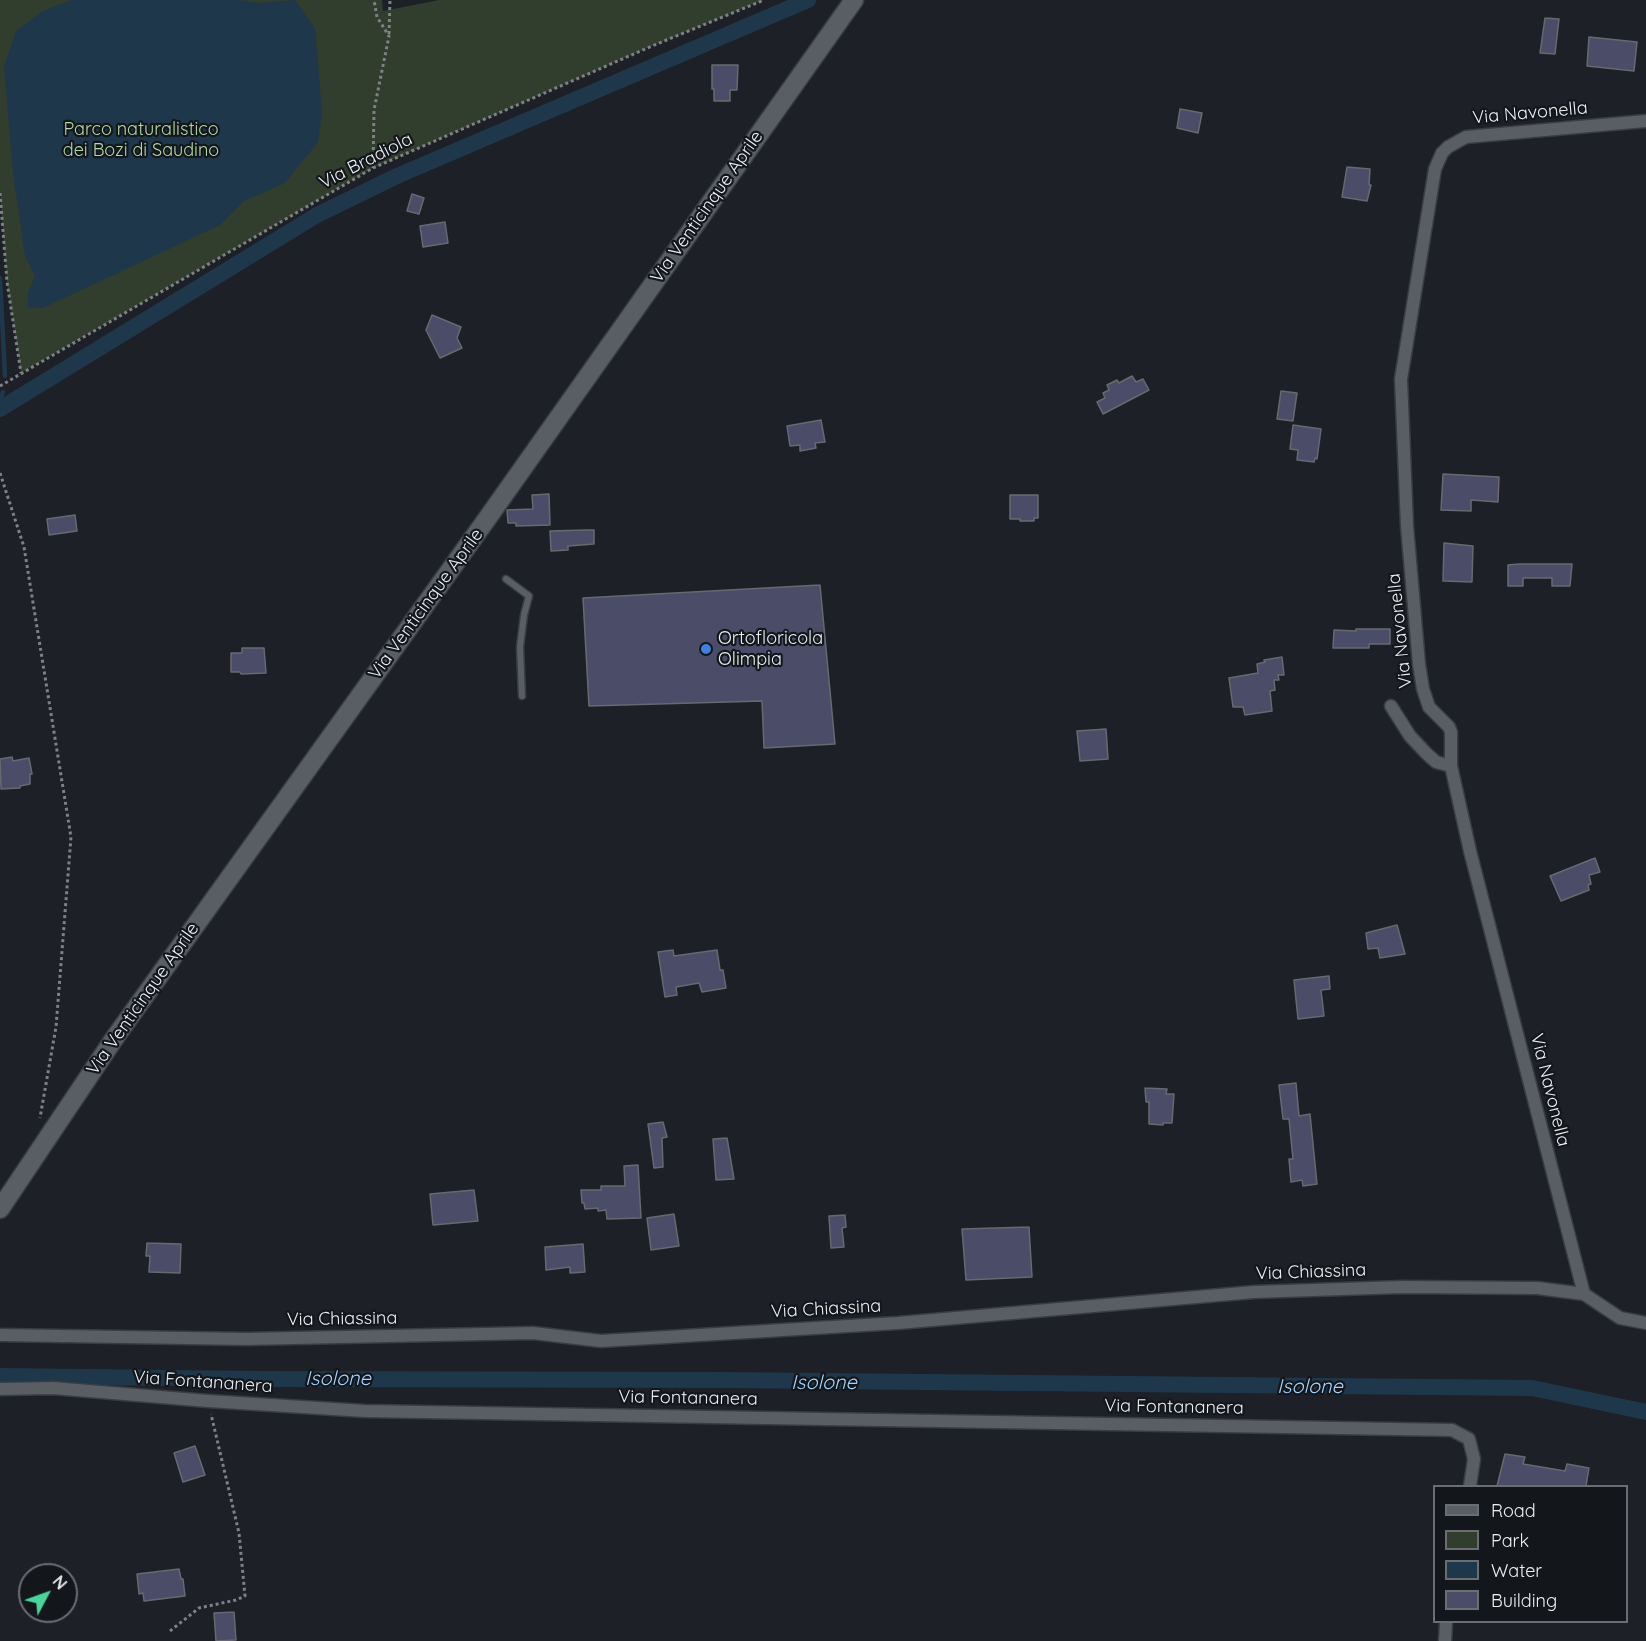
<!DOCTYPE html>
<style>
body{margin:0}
#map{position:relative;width:1646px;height:1641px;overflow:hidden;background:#1d2026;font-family:Quicksand,sans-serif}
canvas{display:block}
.legend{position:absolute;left:1433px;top:1485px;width:195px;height:138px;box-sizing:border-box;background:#13171c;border:2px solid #6a6d72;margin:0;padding:8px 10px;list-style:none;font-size:18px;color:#eceff2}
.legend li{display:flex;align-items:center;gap:12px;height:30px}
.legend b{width:30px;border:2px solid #6a6d72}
.north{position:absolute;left:18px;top:1563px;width:60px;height:60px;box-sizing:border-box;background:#13171c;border:2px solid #6a6d72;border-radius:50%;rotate:49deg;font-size:16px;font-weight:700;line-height:24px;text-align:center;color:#eceff2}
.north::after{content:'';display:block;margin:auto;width:21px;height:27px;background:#4cd39a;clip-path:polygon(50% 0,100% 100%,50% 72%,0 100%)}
</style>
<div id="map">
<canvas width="1646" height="1641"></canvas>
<ul class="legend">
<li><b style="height:8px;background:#595d64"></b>Road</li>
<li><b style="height:16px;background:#313d2d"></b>Park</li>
<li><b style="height:16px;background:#1f374b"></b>Water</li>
<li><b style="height:16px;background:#4a4c68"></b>Building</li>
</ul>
<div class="north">N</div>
</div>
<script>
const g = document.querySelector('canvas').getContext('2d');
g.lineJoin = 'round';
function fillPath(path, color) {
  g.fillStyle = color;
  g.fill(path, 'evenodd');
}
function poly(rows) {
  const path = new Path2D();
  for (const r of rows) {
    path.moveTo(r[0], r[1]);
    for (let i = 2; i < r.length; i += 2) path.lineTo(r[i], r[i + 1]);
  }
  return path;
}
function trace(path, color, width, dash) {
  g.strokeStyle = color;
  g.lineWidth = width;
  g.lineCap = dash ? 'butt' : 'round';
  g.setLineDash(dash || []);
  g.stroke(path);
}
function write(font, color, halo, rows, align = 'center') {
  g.font = font + ' Quicksand,sans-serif';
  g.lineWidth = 4.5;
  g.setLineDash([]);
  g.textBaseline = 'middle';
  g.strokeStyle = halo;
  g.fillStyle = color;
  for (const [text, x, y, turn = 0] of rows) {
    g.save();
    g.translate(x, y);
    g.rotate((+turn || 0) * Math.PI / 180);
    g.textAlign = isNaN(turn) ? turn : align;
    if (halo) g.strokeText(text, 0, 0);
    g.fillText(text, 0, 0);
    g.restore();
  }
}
const green = poly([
 [0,0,382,0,383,11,439,0,764,0,652,46,373,168,21,373,7,282,0,193]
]);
const water = poly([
 [72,0,238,0,260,3,295,0,315,28,322,112,318,142,285,183,244,201,220,225,43,308,28,307,28,293,35,276,25,256,13,173,4,67,16,31,43,11]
]);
const stream = poly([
 [0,278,5,376],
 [0,400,3,392]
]);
const canal = poly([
 [0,409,317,215,397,176,808,0],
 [0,1376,260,1379,721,1380,1532,1388,1646,1412]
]);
const building = poly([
 [1545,18,1559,19,1555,54,1540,53,1545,18],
 [1589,37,1637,42,1634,71,1587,66,1589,37],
 [712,65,738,65,737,90,730,90,730,101,714,101,714,89,712,89,712,65],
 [1180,109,1202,113,1198,133,1177,128,1180,109],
 [1347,167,1370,169,1369,185,1371,185,1367,201,1342,197,1347,167],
 [412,194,424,198,419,214,407,211,412,194],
 [445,222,448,243,423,247,420,226,445,222],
 [432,315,461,327,457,338,462,348,440,358,426,330,432,315],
 [1132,376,1136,382,1143,379,1149,390,1103,414,1097,402,1105,398,1103,393,1109,390,1107,385,1117,380,1119,383,1132,376],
 [1281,391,1297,393,1293,421,1277,419,1281,391],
 [821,420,825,442,815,443,816,448,800,451,800,445,790,446,787,426,821,420],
 [1293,425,1321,429,1317,459,1315,458,1314,462,1297,460,1298,450,1290,449,1293,425],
 [1443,474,1499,477,1498,502,1471,500,1471,511,1441,510,1443,474],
 [549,494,550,525,516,526,516,523,508,523,507,510,533,509,532,495,549,494],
 [1010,495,1038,495,1038,518,1034,518,1034,521,1020,521,1020,519,1010,519,1010,495],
 [75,515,77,531,49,535,47,519,75,515],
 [587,530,594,530,594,544,568,546,568,550,551,551,550,531,587,530],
 [1444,543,1473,546,1472,582,1443,581,1444,543],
 [1519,564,1572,564,1570,586,1552,586,1552,578,1523,578,1523,586,1508,586,1508,565,1519,564],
 [820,585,835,744,764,748,762,701,589,706,583,598,820,585],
 [1356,629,1390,629,1390,644,1369,644,1369,648,1333,648,1334,630,1356,631,1356,629],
 [242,648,264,648,266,673,241,674,240,672,231,672,231,653,242,653,242,648],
 [1282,657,1284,675,1278,675,1279,680,1274,680,1275,690,1270,691,1272,711,1245,715,1243,707,1233,707,1229,678,1258,673,1257,664,1265,662,1264,660,1282,657],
 [1106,729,1108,759,1080,761,1077,731,1106,729],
 [12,757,13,761,29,758,32,774,30,774,30,784,20,786,20,788,1,789,0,759,12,757],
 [1595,858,1600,872,1589,875,1591,884,1588,885,1589,890,1561,901,1550,876,1595,858],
 [1397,925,1405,954,1380,958,1378,948,1368,949,1366,933,1397,925],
 [673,950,674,956,717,950,720,970,723,970,726,988,702,992,699,983,676,987,677,995,665,997,658,952,673,950],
 [1329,976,1330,989,1321,990,1324,1016,1298,1019,1294,980,1329,976],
 [1296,1083,1299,1116,1310,1114,1317,1184,1303,1186,1302,1180,1291,1182,1289,1159,1293,1159,1289,1119,1283,1119,1279,1085,1296,1083],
 [1145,1088,1167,1089,1166,1094,1174,1094,1172,1123,1163,1123,1163,1125,1149,1124,1149,1102,1146,1102,1145,1088],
 [663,1122,667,1137,662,1138,663,1167,654,1168,648,1124,663,1122],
 [727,1138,734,1179,716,1180,713,1139,727,1138],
 [638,1165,641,1218,607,1219,606,1210,598,1211,598,1208,585,1209,584,1203,582,1203,581,1190,601,1190,601,1186,625,1186,624,1166,638,1165],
 [474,1190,478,1221,433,1225,430,1194,474,1190],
 [674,1214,679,1246,651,1250,647,1218,674,1214],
 [845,1215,846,1227,842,1228,844,1247,831,1248,829,1216,845,1215],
 [1029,1227,1032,1277,966,1280,962,1229,1029,1227],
 [147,1243,181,1244,180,1273,149,1272,150,1256,146,1256,147,1243],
 [583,1244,585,1272,570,1273,570,1267,546,1270,545,1247,583,1244],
 [195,1446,205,1475,183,1482,174,1453,195,1446],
 [1505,1454,1525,1457,1523,1464,1565,1471,1567,1464,1589,1468,1586,1486,1497,1486,1505,1454],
 [179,1569,181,1579,183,1579,185,1596,144,1601,143,1593,139,1594,137,1574,179,1569],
 [234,1612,236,1640,216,1641,214,1613,234,1612]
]);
const path = poly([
 [389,34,390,0],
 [373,168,374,110,389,36,377,17,374,0],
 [0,193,7,282,21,373],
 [0,386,373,168,652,46,764,0],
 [0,473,24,547,71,837,56,1027,40,1118],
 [170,1631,199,1608,236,1600,245,1596,239,1533,211,1414]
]);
const service = poly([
 [506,579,529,596,524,615,520,647,522,696]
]);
const minor = poly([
 [1391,706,1410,736,1426,753,1436,762,1451,766],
 [1584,1294,1470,851,1451,766,1451,732,1449,727,1429,707,1423,689,1419,664,1407,526,1401,379,1435,169,1442,153,1448,147,1466,137,1646,121],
 [0,1335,246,1339,533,1333,601,1341,898,1323,1254,1292,1402,1287,1537,1288,1584,1294,1620,1318,1646,1323],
 [0,1389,53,1388,208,1401,365,1411,1452,1430,1469,1439,1474,1459,1470,1486],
 [1445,1641,1446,1622]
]);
const secondary = poly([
 [0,1209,116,1036,489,516,854,0]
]);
const markers = [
 [706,649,6,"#3f7fe0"]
];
const streetNames = [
 ["Via Navonella",1530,113,-5],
 ["Via Bradiola",366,161,-27],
 ["Via Venticinque Aprile",707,207,-55],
 ["Via Venticinque Aprile",426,604,-54],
 ["Via Navonella",1400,631,-96],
 ["Via Venticinque Aprile",143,999,-55],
 ["Via Navonella",1550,1090,76],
 ["Via Chiassina",1311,1272,-2],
 ["Via Chiassina",826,1309,-3],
 ["Via Chiassina",342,1319,-1],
 ["Via Fontananera",203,1382,4],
 ["Via Fontananera",688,1398,1],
 ["Via Fontananera",1174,1407,1]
];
const parkNames = [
 ["Parco naturalistico",141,130],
 ["dei Bozi di Saudino",141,151]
];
const poiNames = [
 ["Ortofloricola",718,639],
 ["Olimpia",718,660]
];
const waterNames = [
 ["Isolone",338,1379],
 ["Isolone",824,1383],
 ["Isolone",1310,1387]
];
fillPath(green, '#313d2d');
fillPath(water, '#1f374b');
trace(stream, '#1f374b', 4.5);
trace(canal, '#1f374b', 16);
fillPath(building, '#4a4c68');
trace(building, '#686970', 1.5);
trace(service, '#393c41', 9);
trace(minor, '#393c41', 15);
trace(secondary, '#393c41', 21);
trace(path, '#7e8186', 3, [3, 3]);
trace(service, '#595d64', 6);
trace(minor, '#595d64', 12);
trace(secondary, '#595d64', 18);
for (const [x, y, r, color] of markers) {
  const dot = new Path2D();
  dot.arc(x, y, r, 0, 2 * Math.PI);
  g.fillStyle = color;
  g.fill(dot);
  trace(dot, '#13171c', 2);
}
write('18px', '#eceff2', '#13171c', streetNames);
write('18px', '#b3d7a6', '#13171c', parkNames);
write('18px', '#eceff2', '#13171c', poiNames, 'left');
write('italic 20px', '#a3d2fc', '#13171c', waterNames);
</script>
